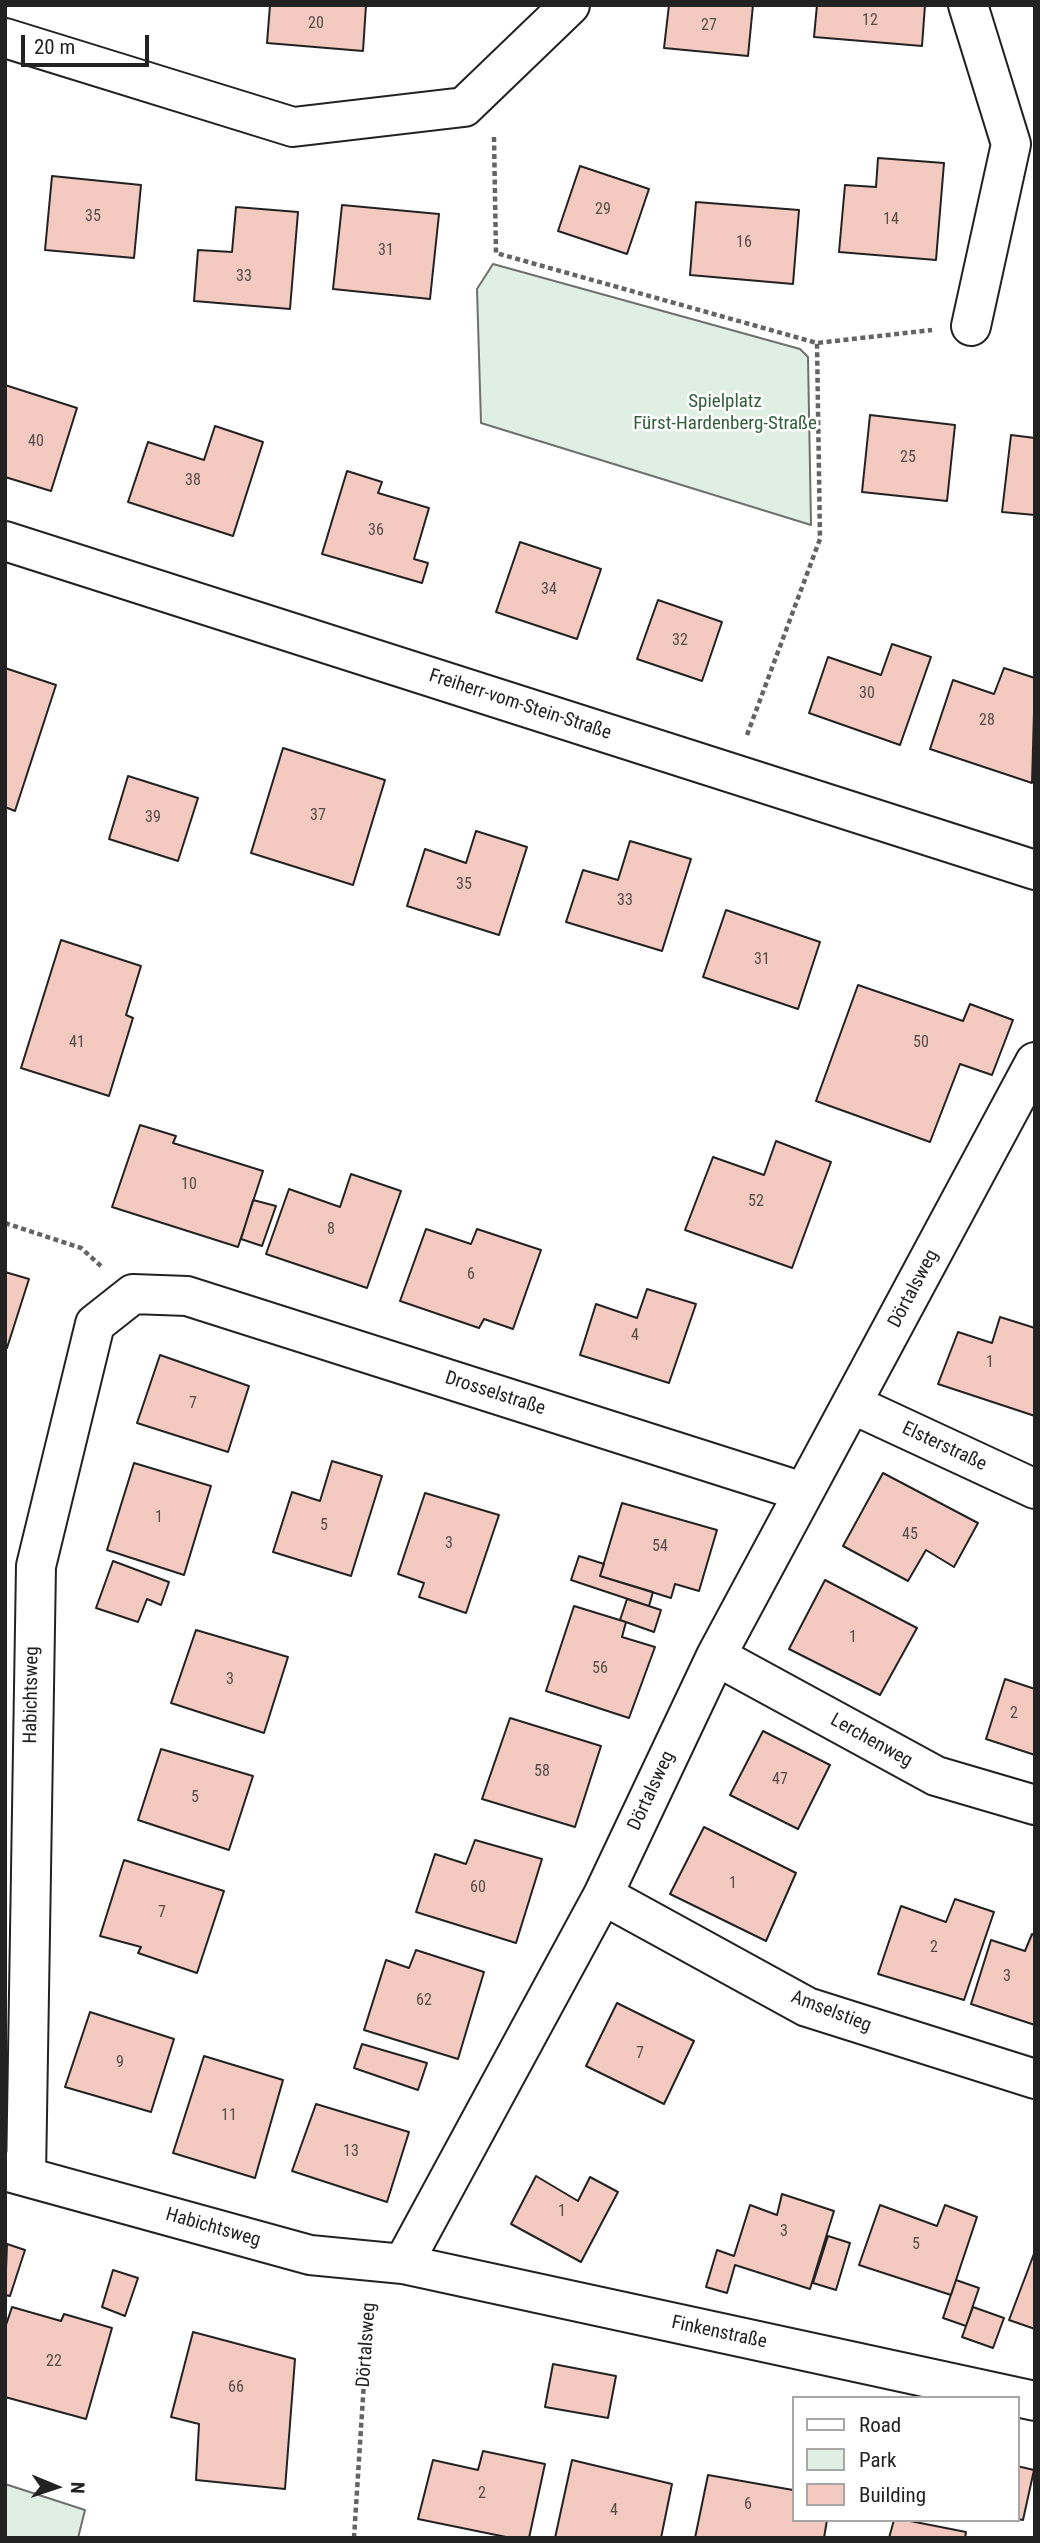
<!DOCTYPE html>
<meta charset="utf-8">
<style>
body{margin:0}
#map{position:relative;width:1040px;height:2543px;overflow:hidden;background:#fff;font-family:"Roboto Condensed",sans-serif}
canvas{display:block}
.frame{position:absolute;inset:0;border:7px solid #222;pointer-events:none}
.legend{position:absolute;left:792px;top:2396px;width:228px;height:126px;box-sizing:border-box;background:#fff;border:2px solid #a7a7a7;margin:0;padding:9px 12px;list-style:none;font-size:21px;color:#222}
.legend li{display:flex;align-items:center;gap:14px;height:35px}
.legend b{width:35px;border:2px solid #a7a7a7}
.north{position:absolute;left:21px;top:2452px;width:70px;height:70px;-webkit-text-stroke:5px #fff;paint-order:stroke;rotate:92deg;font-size:19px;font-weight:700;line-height:28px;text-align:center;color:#222}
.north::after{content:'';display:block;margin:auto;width:24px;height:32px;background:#222;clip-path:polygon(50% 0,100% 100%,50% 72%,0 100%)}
.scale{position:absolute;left:21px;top:35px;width:128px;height:32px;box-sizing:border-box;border:4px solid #222;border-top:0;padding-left:9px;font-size:21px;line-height:24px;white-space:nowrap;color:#222;-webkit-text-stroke:5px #fff;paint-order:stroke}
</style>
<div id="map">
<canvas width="1040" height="2543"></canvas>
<div class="frame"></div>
<ul class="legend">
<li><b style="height:9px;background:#fff"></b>Road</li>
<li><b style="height:19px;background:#e0efe3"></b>Park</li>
<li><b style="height:19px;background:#f3c9c0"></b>Building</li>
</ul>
<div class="north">N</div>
<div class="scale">20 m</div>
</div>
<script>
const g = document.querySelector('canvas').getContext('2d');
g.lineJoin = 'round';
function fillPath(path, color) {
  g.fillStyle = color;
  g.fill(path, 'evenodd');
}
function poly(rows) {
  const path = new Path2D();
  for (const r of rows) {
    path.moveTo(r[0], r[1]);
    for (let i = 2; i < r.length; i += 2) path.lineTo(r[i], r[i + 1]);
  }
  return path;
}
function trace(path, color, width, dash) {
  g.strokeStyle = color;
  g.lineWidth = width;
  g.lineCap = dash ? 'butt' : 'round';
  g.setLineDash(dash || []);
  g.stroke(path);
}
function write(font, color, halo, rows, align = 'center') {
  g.font = font + ' "Roboto Condensed",sans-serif';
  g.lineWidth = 5;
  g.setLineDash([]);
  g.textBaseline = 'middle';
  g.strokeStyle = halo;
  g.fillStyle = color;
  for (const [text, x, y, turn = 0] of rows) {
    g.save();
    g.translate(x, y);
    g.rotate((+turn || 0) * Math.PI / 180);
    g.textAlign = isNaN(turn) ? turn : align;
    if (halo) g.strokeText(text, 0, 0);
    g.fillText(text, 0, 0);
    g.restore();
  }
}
const green = poly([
 [493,264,800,349,808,357,811,525,481,423,477,289,493,264],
 [5,2484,85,2510,78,2538,5,2538,5,2484]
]);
const building = poly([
 [270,5,366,5,363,51,267,43,270,5],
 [669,5,753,5,748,56,664,48,669,5],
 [817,5,925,5,922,46,814,37,817,5],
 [878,158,944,163,936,260,839,252,845,185,876,187,878,158],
 [580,166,649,189,627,254,558,231,580,166],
 [52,176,141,185,134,258,45,250,52,176],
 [696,202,799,210,793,284,690,275,696,202],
 [342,205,439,214,430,299,333,289,342,205],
 [236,207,298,212,290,309,194,301,198,250,232,252,236,207],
 [5,385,77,408,51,491,5,477,5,385],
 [870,415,955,425,947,501,862,492,870,415],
 [215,426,263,442,233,536,128,502,148,442,204,460,215,426],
 [1011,435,1035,438,1035,515,1002,512,1011,435],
 [347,471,382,482,378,493,429,508,414,559,428,563,422,583,322,554,347,471],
 [520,542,601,569,577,639,496,612,520,542],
 [658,600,722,622,702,681,637,659,658,600],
 [892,644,931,657,900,745,809,713,828,657,881,675,892,644],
 [5,668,56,685,15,811,5,807,5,668],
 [1004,668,1035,678,1032,783,930,749,953,680,994,694,1004,668],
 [283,748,385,780,353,885,251,853,283,748],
 [128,776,198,798,178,861,109,839,128,776],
 [476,831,527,847,499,935,407,906,425,849,466,863,476,831],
 [630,841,691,859,662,951,566,922,583,870,618,880,630,841],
 [726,910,820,942,798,1009,703,977,726,910],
 [61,940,141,966,126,1015,133,1018,109,1096,21,1068,61,940],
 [858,985,963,1021,970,1004,1013,1020,992,1075,960,1064,930,1142,816,1101,858,985],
 [140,1125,176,1136,173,1143,263,1171,238,1247,112,1207,140,1125],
 [776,1141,831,1162,792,1268,685,1230,713,1157,764,1175,776,1141],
 [351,1174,401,1191,367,1288,266,1254,289,1189,340,1207,351,1174],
 [253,1200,276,1206,262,1246,241,1239,253,1200],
 [426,1229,471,1244,477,1229,541,1250,513,1329,484,1319,479,1328,400,1301,426,1229],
 [5,1272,29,1279,7,1348,5,1347,5,1272],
 [647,1289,696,1304,669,1383,580,1355,596,1304,637,1318,647,1289],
 [1000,1317,1035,1328,1035,1416,938,1384,958,1332,992,1343,1000,1317],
 [160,1355,249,1386,228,1452,137,1423,160,1355],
 [332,1461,382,1476,351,1576,273,1552,292,1492,320,1501,332,1461],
 [134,1463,211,1486,184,1575,107,1550,134,1463],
 [883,1473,978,1523,954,1567,926,1550,908,1581,843,1546,883,1473],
 [425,1493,499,1515,466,1613,419,1597,424,1583,398,1574,425,1493],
 [622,1503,717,1530,699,1591,675,1584,671,1598,600,1576,622,1503],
 [579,1556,604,1564,600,1576,653,1592,649,1606,571,1580,579,1556],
 [113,1561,169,1582,161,1605,147,1599,138,1622,96,1608,113,1561],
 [825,1580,917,1628,880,1695,789,1649,825,1580],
 [627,1599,661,1610,654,1632,620,1620,627,1599],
 [574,1606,626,1622,622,1637,655,1647,629,1718,546,1691,574,1606],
 [196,1630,288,1657,264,1733,171,1703,196,1630],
 [1005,1679,1035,1689,1035,1755,986,1739,1005,1679],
 [510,1718,601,1746,575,1827,482,1799,510,1718],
 [763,1731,830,1765,798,1829,730,1795,763,1731],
 [161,1749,253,1776,229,1850,138,1820,161,1749],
 [704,1827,796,1873,766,1941,670,1894,704,1827],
 [475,1840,542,1859,516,1943,416,1912,435,1854,466,1864,475,1840],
 [124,1860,224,1891,197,1973,138,1953,141,1947,100,1936,124,1860],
 [955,1899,994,1912,964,2000,878,1974,901,1906,946,1922,955,1899],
 [1032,1934,1035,1935,1035,2025,971,2004,991,1940,1025,1951,1032,1934],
 [416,1950,484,1972,458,2059,364,2030,386,1960,409,1968,416,1950],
 [617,2003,694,2041,664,2104,586,2066,617,2003],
 [90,2012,174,2039,151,2112,65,2087,90,2012],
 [362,2044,427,2063,418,2090,354,2068,362,2044],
 [204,2056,283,2080,255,2178,173,2153,204,2056],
 [316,2104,409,2132,387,2202,292,2171,316,2104],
 [536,2176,578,2201,590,2177,618,2192,581,2262,511,2224,536,2176],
 [782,2194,834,2211,810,2289,735,2265,727,2293,706,2287,717,2250,734,2256,750,2205,777,2215,782,2194],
 [880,2205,937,2226,945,2205,977,2217,951,2295,859,2265,880,2205],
 [828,2236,850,2243,836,2290,813,2283,828,2236],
 [7,2244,25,2250,10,2296,5,2295,7,2244],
 [1035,2251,1035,2329,1009,2320,1035,2251],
 [113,2270,138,2278,125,2316,102,2307,113,2270],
 [956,2280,979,2288,966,2326,943,2318,956,2280],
 [12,2307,61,2321,64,2314,112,2328,86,2419,5,2397,5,2328,12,2307],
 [973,2307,1004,2318,993,2348,962,2337,973,2307],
 [193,2332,295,2359,285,2489,196,2480,199,2424,171,2417,193,2332],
 [553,2364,616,2376,608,2418,545,2407,553,2364],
 [483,2451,545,2464,529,2538,511,2538,418,2519,433,2460,478,2470,483,2451],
 [572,2460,672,2484,661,2538,555,2538,572,2460],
 [1017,2466,1034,2470,1023,2520,1017,2519,1017,2466],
 [708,2475,793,2490,793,2520,827,2520,824,2538,695,2538,708,2475],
 [894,2520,905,2520,966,2532,965,2538,889,2538,894,2520]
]);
const path = poly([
 [494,137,496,253,817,343,932,330],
 [747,735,820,539,817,343],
 [5,1223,81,1248,101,1266],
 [354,2538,369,2303]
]);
const street = poly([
 [968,5,1011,144,971,326],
 [5,38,293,127,464,107,570,5],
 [5,541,1035,870],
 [852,1404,1035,1489],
 [716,1656,936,1776,1035,1805],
 [603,1895,807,2007,1035,2079],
 [5,2171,310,2255,403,2264,1035,2401],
 [26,2176,36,1566,95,1324,133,1294,187,1296,803,1492],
 [403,2264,603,1895,716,1656,1035,1062]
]);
const numberNames = [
 ["12",870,21],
 ["20",316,24],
 ["27",709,26],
 ["29",603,210],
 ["35",93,217],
 ["14",891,220],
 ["16",744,243],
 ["31",386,251],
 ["33",244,277],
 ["40",36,442],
 ["25",908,458],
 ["38",193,481],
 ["36",376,531],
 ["34",549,590],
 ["32",680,641],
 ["30",867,694],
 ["28",987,721],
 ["37",318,816],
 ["39",153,818],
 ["35",464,885],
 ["33",625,901],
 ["31",762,960],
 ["41",77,1043],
 ["50",921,1043],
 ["10",189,1185],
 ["52",756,1202],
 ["8",331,1230],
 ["6",471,1275],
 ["4",635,1336],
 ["1",990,1363],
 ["7",193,1404],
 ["1",159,1518],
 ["5",324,1526],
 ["45",910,1535],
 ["3",449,1544],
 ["54",660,1547],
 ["1",853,1638],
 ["56",600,1669],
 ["3",230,1680],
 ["2",1014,1714],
 ["58",542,1772],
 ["47",780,1780],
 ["5",195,1798],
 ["1",733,1884],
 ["60",478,1888],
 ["7",162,1913],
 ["2",934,1948],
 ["3",1007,1977],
 ["62",424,2001],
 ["7",640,2054],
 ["9",120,2063],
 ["11",229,2116],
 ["13",351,2152],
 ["1",562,2212],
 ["3",784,2232],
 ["5",916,2245],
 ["22",54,2362],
 ["66",236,2388],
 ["2",482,2494],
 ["6",748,2505],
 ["4",614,2511]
];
const parkNames = [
 ["Spielplatz",725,402],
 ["Fürst-Hardenberg-Straße",725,424]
];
const streetNames = [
 ["Freiherr-vom-Stein-Straße",520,705,18],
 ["Dörtalsweg",914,1289,-62],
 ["Drosselstraße",495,1394,18],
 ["Elsterstraße",944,1447,25],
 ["Habichtsweg",32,1695,-89],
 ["Lerchenweg",871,1741,29],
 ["Dörtalsweg",652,1791,-65],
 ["Amselstieg",831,2012,21],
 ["Habichtsweg",213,2228,16],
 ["Finkenstraße",719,2333,12],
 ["Dörtalsweg",367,2345,-86]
];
fillPath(green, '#e0efe3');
trace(green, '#6f6f6f', 2);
fillPath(building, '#f3c9c0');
trace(building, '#222', 2);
trace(street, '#222', 42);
trace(path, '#646464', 4.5, [5, 3.5]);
trace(street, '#fff', 38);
write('16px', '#564c4a', null, numberNames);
write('19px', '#2f5e38', '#fff', parkNames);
write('19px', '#222', '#fff', streetNames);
</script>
